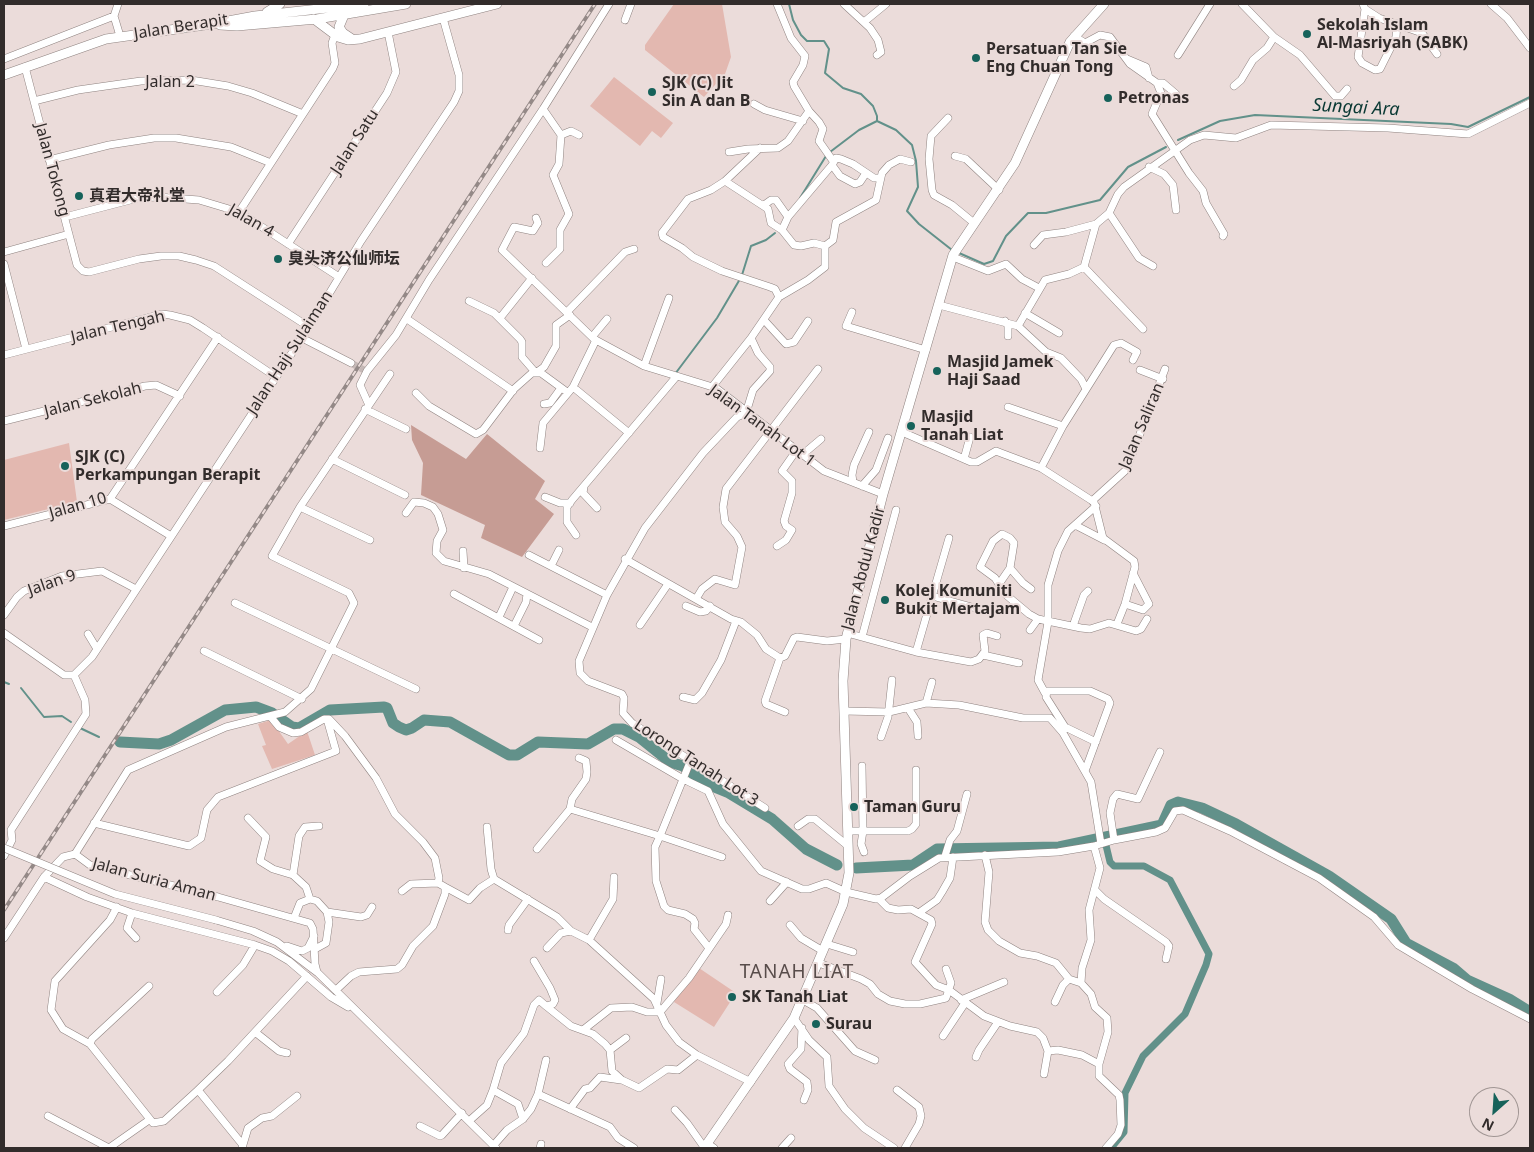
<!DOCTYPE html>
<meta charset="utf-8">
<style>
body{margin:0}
#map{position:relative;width:1534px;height:1152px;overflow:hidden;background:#ebdcda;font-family:"Noto Sans",sans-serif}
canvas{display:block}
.frame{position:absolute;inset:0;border:5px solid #322c2b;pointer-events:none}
.north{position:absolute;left:1469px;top:1087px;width:50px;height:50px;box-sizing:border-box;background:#ebdcda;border:1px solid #a19694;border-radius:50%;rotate:206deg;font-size:14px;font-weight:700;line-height:20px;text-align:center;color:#322c2b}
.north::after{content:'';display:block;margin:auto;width:18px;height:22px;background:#16625a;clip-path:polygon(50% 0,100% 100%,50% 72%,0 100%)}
</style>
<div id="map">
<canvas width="1534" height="1152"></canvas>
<div class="frame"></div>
<div class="north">N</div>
</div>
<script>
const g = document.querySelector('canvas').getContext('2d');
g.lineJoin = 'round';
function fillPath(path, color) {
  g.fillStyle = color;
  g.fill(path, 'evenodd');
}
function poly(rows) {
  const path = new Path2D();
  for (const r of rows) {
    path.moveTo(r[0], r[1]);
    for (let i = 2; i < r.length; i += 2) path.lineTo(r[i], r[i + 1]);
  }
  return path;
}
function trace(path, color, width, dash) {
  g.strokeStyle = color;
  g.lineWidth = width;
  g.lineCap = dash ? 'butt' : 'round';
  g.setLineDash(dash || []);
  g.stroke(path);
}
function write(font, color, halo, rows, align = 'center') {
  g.font = font + ' "Noto Sans","Noto Sans SC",sans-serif';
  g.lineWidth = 4;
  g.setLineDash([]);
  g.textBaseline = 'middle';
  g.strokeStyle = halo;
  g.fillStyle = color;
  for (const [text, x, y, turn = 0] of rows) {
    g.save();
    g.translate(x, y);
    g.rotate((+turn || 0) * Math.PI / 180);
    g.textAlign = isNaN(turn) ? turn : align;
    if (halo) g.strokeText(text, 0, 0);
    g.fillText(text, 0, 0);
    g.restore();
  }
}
const green = poly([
 [674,4,722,4,731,57,725,74,704,97,645,50,645,45],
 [614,77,673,123,661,138,652,131,640,146,590,106],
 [69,443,77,502,4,520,4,460],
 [271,720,288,744,307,731,315,755,272,769,262,746,266,745,258,724],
 [696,966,736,993,714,1027,674,1002]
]);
const forest = poly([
 [411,425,466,459,487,434,545,481,535,499,554,514,522,557,481,538,485,525,421,495,423,463,412,440]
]);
const stream = poly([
 [789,4,793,20,801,35,807,41,824,41,829,49,825,73,843,88,861,94,873,106,877,116,877,121,859,130,830,152],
 [877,121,896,130,912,145,916,161,918,187,907,211,919,224,952,250],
 [1178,140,1220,121,1255,115,1451,124,1468,127,1530,97],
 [800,198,826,156],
 [959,253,984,264,993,261,1006,236,1028,213,1046,213,1100,200,1128,167,1166,147],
 [742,275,751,246,766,240,775,233],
 [675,374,717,318,740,279],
 [4,682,9,684],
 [21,688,44,717,62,716,71,722],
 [80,728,99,737]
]);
const canal = poly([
 [1104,837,1110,862,1114,866,1144,866,1170,880,1209,954,1206,965,1185,1014,1143,1056,1125,1093,1124,1132,1111,1148]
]);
const river = poly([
 [120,742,159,744,171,740,225,710,256,707,272,713,292,727,299,728,330,710,384,707,387,708,393,723,399,727,406,730,412,728,424,720,450,722,509,755,517,755,538,742,588,744,614,729,623,729,639,737,670,762,683,766,707,784,729,793,772,819,806,849,837,865],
 [856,868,913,865,937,849,1059,847,1162,825,1171,805,1178,802,1202,808,1236,824,1329,876,1391,919,1406,943,1453,968,1467,980,1509,999,1530,1012]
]);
const minorTunnel = poly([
 [351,363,364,370]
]);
const minor = poly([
 [118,4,114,16,120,36],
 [777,4,791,38,805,56,803,65,793,82,794,86,809,111,819,122,823,129,819,141,833,161],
 [844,4,870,28,878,40,881,52,877,55],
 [1242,4,1274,37,1300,55,1335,96,1341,96,1347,89],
 [1363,4,1365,9,1379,18,1422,33,1437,54],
 [1491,4,1507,18,1530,48],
 [1365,9,1358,57,1362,63,1375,70,1380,69,1396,37,1397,23],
 [625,20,631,4],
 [864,22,886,4],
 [1074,36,1085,43,1100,35,1110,37,1130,64,1157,83,1161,93,1152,114,1189,173,1203,191,1206,203,1224,234,1223,236],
 [1178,55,1210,4],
 [4,59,114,16],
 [1127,59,1146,67,1149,78],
 [25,67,77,265,83,271,89,272,139,259,161,256,179,256,196,260,214,266,309,327],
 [1157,83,1163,83,1176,94],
 [1234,86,1241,80,1253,60,1267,48,1274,37],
 [34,101,78,90,141,81,191,80,228,86,252,93,303,114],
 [754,104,765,110,803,121],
 [543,109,561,135,559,164,553,175,569,214,560,230,560,249,546,263],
 [948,118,931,136,929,159,932,190,934,195,952,205,974,223],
 [561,135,571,131,579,135],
 [729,152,748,149,778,148,788,141,809,111],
 [955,156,966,159,999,190],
 [49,160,109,145,154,138,176,138,231,147,271,163],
 [1149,167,1164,174,1173,185,1176,210],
 [866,173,860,182,855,184,840,176,832,165,836,158,841,159,853,164,874,178,880,178],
 [725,181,760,148],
 [764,205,771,200,776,200,788,217],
 [239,212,333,68,335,63,332,43,335,35],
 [1109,213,1139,258,1153,266],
 [65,217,138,198,158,197,199,200,239,212,339,277],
 [536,218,538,223,533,231,514,227,502,250,594,339,644,366,716,388,824,471,883,494],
 [782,230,788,217,832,165],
 [288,244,387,93,396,72,388,32],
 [1034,245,1043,235,1066,232,1096,224],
 [4,252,69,234],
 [953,257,988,271,1006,264,1022,279,1039,288],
 [4,264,26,349],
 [1084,267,1143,329],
 [779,297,775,289,770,287,722,271,693,257,682,248,663,237,662,233,688,199,711,190,725,181,768,209,771,223,782,230,794,245,801,246,814,243,825,246,833,240,836,222,876,200,882,173,889,165,900,159,911,162],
 [469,301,494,313,520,339,522,342,522,357,535,372],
 [939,305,1018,326,1046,352,1061,358,1081,379,1086,389],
 [567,312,625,252,634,249],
 [852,312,846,326,926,350],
 [1025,313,1059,333],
 [500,318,532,278],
 [407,319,513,391],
 [764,320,786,344,794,342,808,321],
 [1005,321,1008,326,1008,336],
 [1018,326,1045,280,1069,274,1084,267,1096,224,1109,213,1118,194,1124,187,1190,140,1204,135,1236,138,1271,125,1388,128,1468,134,1530,103],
 [592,337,607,319],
 [302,338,351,363],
 [4,355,162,314,170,315,190,320,203,328,276,377],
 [644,366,669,298],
 [1140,370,1163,379],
 [537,372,544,367,556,346,556,325,570,315],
 [573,387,629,433],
 [712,387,751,338],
 [416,393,429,406,476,434,483,430,514,389,532,373,541,373,567,392],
 [368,403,360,385,367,371,396,335,429,280,543,109,609,4],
 [544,404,550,403,561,388],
 [1008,407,1063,426],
 [365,409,406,429],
 [4,421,145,386,156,385,180,396],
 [902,432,971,462,977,462,996,451,1001,453,1041,468,1094,502,1103,538,1134,561,1135,567,1125,604,1117,624],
 [540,448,543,423,573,387,596,340],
 [802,455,821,439],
 [332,459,405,495],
 [964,459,970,437],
 [1041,468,1063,426,1114,345,1121,343,1137,352,1133,360],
 [853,482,852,475,854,465,869,432],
 [862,486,876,470,888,438],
 [584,487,583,493,597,508],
 [545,497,560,503,570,503],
 [110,499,171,536],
 [1092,501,1126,470,1165,369],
 [300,507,370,540],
 [406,513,414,502,424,503,433,507,438,514,443,530,437,541,436,553,444,561,489,574,592,627],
 [1075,525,1104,540],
 [4,526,110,499,218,337],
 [576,535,567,522,567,507,572,500,676,377],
 [777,546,786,540,792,530,786,526,784,521,792,493,792,481,782,471,796,451],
 [463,551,464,568],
 [529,555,607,595],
 [625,559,731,619,741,622,757,635,766,649,780,658,785,656,794,638,797,637,827,641,846,639],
 [551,566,559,550],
 [1010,568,1023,583,1031,589],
 [999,584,1010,568,1014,543,1010,538,1002,534,993,541,980,567,995,578,1005,594,1029,614,1038,619,1081,628,1090,629,1109,623,1136,631,1141,629,1147,619],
 [454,594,539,640],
 [932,596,979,609],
 [696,599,702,589,715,579,735,585,742,547,737,536,725,522,723,507,726,489,818,369],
 [235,603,416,689],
 [1125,604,1143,610,1149,604,1133,573],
 [686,606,700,612,706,611,710,606],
 [4,615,17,597,24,591,62,576,102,571,136,589],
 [499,617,513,587],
 [640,625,668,584],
 [514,626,526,602,527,594],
 [1073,626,1084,595,1088,591],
 [1030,630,1038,619],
 [4,633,64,675,74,675],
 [847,633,916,652,971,662,979,659,985,651,983,635,987,633,997,636],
 [88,634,97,649],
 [862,637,896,510],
 [204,651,302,699],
 [916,652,949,538],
 [983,655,1019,663],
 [780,658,765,701,766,704,785,712],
 [74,675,92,657,309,327,361,241,454,102,459,91,459,75,443,18],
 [1045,693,1038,680,1048,622,1048,585,1058,551,1068,531,1096,506],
 [683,697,695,700,702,693,721,660,736,621],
 [926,703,932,682],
 [908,708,917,722,918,736],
 [844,711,889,712,926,703,959,705,1023,718,1050,718,1063,733,1091,782,1101,844],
 [270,716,279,727,293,733,301,732,324,719,329,719,345,736,376,778,395,814,423,842,435,858,439,878,438,883,411,884,402,891],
 [1065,727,1046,697,1047,691,1090,691,1108,699,1110,703,1085,771],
 [1063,729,1065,727,1096,742],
 [881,737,888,717,892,680],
 [616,740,683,779,708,791,723,824,761,871,802,889,809,889,826,883,846,892,876,899,881,898,910,876,939,858,1058,852,1094,846,1114,840,1156,832,1165,828,1175,811,1183,810,1230,831,1319,878,1374,917,1398,945,1472,989,1530,1019],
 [862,766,863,831,861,844,864,852],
 [765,808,632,723,623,713,624,698,622,694,588,681,580,673,579,661,607,595,645,528,703,453,737,417,746,413,753,390,770,371,770,367,758,353,751,338,779,297,808,280,825,267,825,246],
 [570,809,572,799,586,779,587,772,586,761,579,758],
 [248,818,266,837,260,861,273,869,293,875,306,887,310,899],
 [94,823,189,846,201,838,207,810,218,797,336,751,327,719],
 [798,826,808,819,815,819,848,846],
 [487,827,491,869,494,879,557,917,571,931],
 [848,831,908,831,912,829,916,824,916,770],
 [1114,840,1110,813,1113,799,1117,794,1138,799,1160,752],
 [1094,846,1100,868,1089,910,1091,940,1082,968,1081,983,1091,994,1095,1007,1107,1018,1108,1032,1099,1064,1099,1076,1119,1095,1120,1100,1121,1125,1118,1134,1106,1148],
 [537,849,570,809,660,836,690,762],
 [75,854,128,770,226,727,285,712,311,689,354,603,349,593,272,556,300,507,390,374],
 [75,854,90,865,218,897,310,923,313,929,315,964,317,972],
 [985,855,989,872,985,922,988,930,999,941,1020,953,1037,956,1056,963,1069,979],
 [4,856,12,840,11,830,86,714,85,700,74,675],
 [945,856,950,840,957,831,967,794],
 [293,875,299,836,305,827,319,826],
 [44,877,87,897,132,913,255,945,272,951,289,961,331,997,348,1007],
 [614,877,613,899,589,940,654,999,660,1012,689,978,726,924,728,915],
 [445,887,469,900,480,888,494,879],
 [1095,890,1104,899,1166,942,1169,946,1166,959],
 [879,899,888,908,898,910,911,909,931,920,932,924,915,962,936,985,949,990,984,1016,1010,1026,1037,1032,1043,1038,1048,1051,1044,1074],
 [770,901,787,882],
 [117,907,110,920,55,981,51,1010,63,1029,90,1044,153,1123,164,1121,198,1090,228,1061,307,976],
 [327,912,361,917,367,915,372,907],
 [920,912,937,900,942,892,950,878,953,857],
 [132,913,127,928,136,938],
 [294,918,300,903,310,899,317,901,327,912,329,922,326,943,315,949],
 [216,920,253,931,277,942,318,973,496,1148],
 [790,925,801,938,823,951],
 [508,930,509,925,528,899],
 [4,938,44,877,63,857,75,854],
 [827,944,853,952],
 [287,946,302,951,308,948,314,936],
 [547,948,561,933,571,931,589,940],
 [709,948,694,929,695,923,693,919,685,914,668,910,664,906,656,881,655,847,660,836,722,857],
 [819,963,861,979,870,984,878,994,890,1001,905,1004,920,1004,946,998,951,983,946,969],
 [336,990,351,976,359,972,397,969,402,965,413,946,433,926,445,894,445,887,438,883],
 [217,992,243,965,255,945],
 [803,1000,817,1008,855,1051,875,1060],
 [961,1000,1004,982],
 [1055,1002,1063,985,1069,979,1081,983],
 [657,1003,661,979],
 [546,1006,571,1026,593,1034,605,1044,610,1050,612,1071,622,1080,639,1088,667,1069,678,1070,697,1055],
 [794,1018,809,1040,827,1057,829,1086,845,1109,864,1128,894,1148],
 [802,1028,801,1049,788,1064,790,1069,807,1082,808,1090,804,1100],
 [583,1030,611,1008,632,1007,647,1012,660,1012,666,1025,679,1042,697,1055,751,1082],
 [255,1032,279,1051,287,1053],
 [943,1036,965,1003],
 [90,1044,92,1039,149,986],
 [610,1050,626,1038],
 [1048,1051,1058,1050,1082,1055,1099,1064],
 [976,1057,979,1050,998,1022],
 [198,1090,242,1144],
 [897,1090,919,1107,921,1116,919,1124,905,1148],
 [538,1094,610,1127,618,1138,634,1148],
 [570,1109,585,1089,590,1088,600,1077,621,1080],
 [675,1110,687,1123,704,1147],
 [48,1116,109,1148],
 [523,1119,518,1104,493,1090,501,1063,524,1033,534,1005,539,1000,546,1006,553,1004,555,1000,550,988,534,961],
 [469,1121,487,1105,493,1090],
 [420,1126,440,1136,442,1135,462,1113],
 [707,1143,714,1148],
 [493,1146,507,1130,523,1119,531,1109,538,1094,546,1060],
 [109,1148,149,1120],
 [242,1148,248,1128,262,1118,272,1116,297,1096],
 [540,1148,541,1144],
 [782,1148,791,1138]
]);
const major = poly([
 [267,12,280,4],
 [344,15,339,27,343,33,352,39],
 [314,19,338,37,348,40,360,39,497,4],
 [220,25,237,26,317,19,406,4],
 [4,75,106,39,212,24,255,16,364,4],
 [704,1148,794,1018,843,904,849,873,843,681,846,639,883,494,953,255,1015,163,1070,42,1104,4]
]);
const rail = poly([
 [4,910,595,4]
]);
const minorBridge = poly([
 [4,848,115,894,216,920]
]);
const markers = [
 [1307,34,5,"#16625a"],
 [976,58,5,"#16625a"],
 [652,92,5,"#16625a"],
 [1108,98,5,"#16625a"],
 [79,196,5,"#16625a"],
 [278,259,5,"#16625a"],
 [937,371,5,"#16625a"],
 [911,426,5,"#16625a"],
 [65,466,5,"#16625a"],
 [885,600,5,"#16625a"],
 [854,807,5,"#16625a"],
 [732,997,5,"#16625a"],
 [816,1024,5,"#16625a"]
];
const poiNames = [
 ["Sekolah Islam",1317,25],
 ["Al-Masriyah (SABK)",1317,43],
 ["Persatuan Tan Sie",986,49],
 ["Eng Chuan Tong",986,67],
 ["SJK (C) Jit",662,83],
 ["Sin A dan B",662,101],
 ["Petronas",1118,98],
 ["真君大帝礼堂",89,196],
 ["臭头济公仙师坛",288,259],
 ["Masjid Jamek",947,362],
 ["Haji Saad",947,380],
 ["Masjid",921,417],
 ["Tanah Liat",921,435],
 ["SJK (C)",75,457],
 ["Perkampungan Berapit",75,475],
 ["Kolej Komuniti",895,591],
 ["Bukit Mertajam",895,609],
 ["Taman Guru",864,807],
 ["SK Tanah Liat",742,997],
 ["Surau",826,1024]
];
const streetNames = [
 ["Jalan Berapit",181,27,-9],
 ["Jalan 2",170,82],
 ["Jalan Satu",355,142,-57],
 ["Jalan Tokong",52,170,75],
 ["Jalan 4",251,221,30],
 ["Jalan Tengah",118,327,-13],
 ["Jalan Haji Sulaiman",290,353,-57],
 ["Jalan Sekolah",93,400,-14],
 ["Jalan Tanah Lot 1",762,426,36],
 ["Jalan Saliran",1142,426,-67],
 ["Jalan 10",78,506,-16],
 ["Jalan Abdul Kadir",864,568,-75],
 ["Jalan 9",52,583,-19],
 ["Lorong Tanah Lot 3",696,763,33],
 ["Jalan Suria Aman",154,880,15]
];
const waterNames = [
 ["Sungai Ara",1356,108,3]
];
const quarterNames = [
 ["TANAH LIAT",797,973]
];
fillPath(green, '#e3b8b0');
fillPath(forest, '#c69c94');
trace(stream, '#62918a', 2);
trace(canal, '#62918a', 7);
trace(river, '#62918a', 11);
trace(minorTunnel, '#c6b9b7', 7, [7, 3.5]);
trace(minor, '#8f8380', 8);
trace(major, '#8f8380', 10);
trace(minor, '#fff', 7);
trace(major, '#fff', 9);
trace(rail, '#948987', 4);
trace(rail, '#ebdcda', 2, [5.5]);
trace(minorBridge, '#8f8380', 8, []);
trace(minorBridge, '#fff', 7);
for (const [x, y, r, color] of markers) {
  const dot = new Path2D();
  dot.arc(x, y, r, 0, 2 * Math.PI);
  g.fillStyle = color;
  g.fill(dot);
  trace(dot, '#ebdcda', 2);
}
write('bold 16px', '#322c2b', '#ebdcda', poiNames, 'left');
write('16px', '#322c2b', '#ebdcda', streetNames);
write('italic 18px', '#0a3934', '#ebdcda', waterNames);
g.letterSpacing = '1px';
write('19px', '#584c4a', '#ebdcda', quarterNames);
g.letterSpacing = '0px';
</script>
